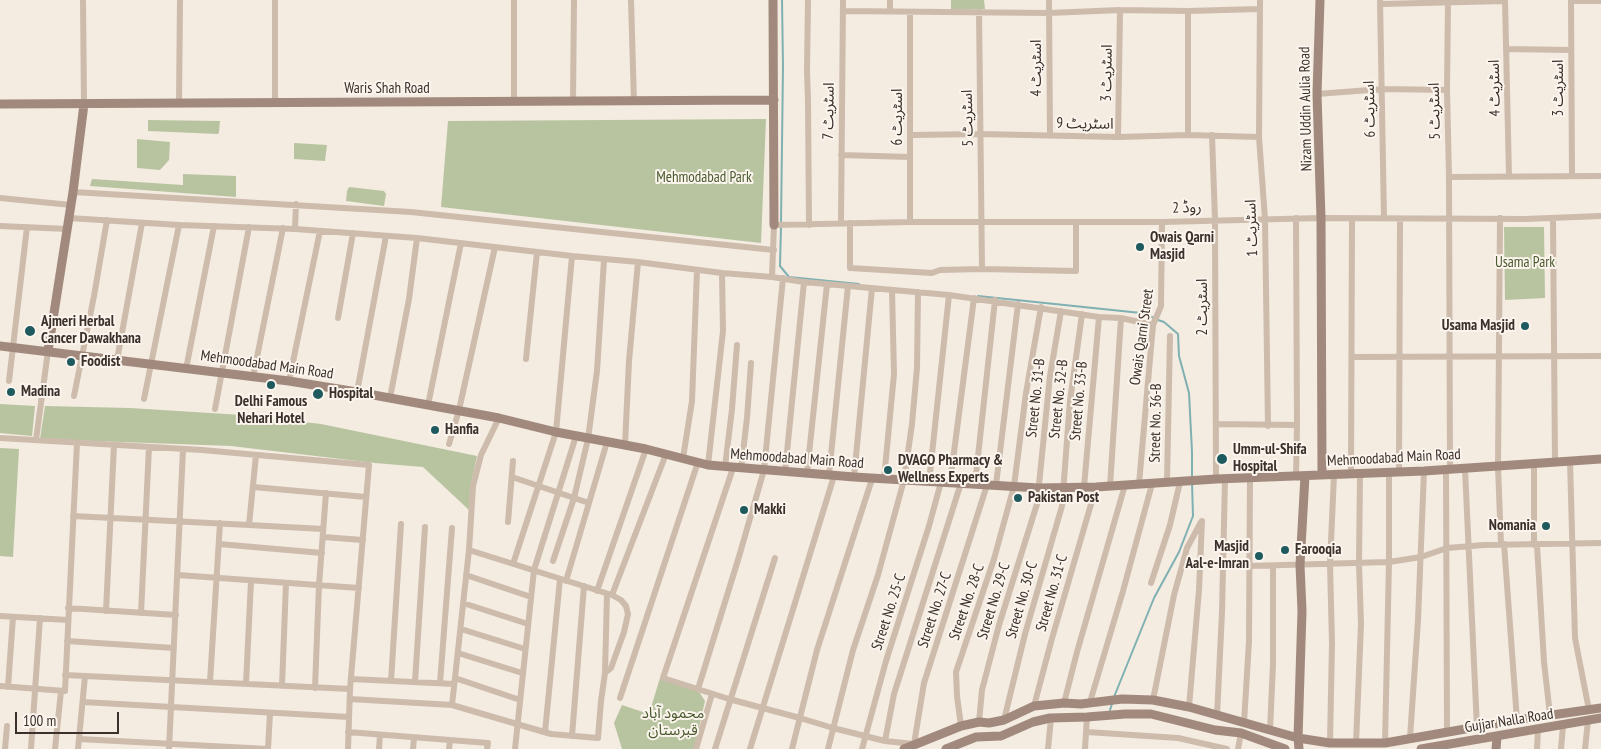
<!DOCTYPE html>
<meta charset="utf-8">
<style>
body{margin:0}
#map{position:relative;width:1601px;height:749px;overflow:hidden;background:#f4ebe1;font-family:"PT Sans Narrow",sans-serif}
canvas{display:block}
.scale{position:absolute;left:15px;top:712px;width:104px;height:22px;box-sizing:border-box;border:2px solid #3b302b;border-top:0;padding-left:6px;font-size:15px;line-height:18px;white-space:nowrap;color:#3b302b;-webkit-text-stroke:4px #fbf5ee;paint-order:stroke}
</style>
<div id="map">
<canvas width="1601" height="749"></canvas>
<div class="scale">100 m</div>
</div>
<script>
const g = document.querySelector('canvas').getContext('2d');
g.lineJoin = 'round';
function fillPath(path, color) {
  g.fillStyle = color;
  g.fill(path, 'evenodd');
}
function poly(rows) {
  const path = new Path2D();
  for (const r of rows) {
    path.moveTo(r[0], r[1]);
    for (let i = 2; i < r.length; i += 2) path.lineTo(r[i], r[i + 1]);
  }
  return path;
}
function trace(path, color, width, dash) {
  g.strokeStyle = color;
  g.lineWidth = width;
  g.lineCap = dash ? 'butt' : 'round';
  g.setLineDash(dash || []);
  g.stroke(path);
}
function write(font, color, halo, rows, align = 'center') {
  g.font = font + ' "PT Sans Narrow","Noto Sans Arabic",sans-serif';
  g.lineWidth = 4;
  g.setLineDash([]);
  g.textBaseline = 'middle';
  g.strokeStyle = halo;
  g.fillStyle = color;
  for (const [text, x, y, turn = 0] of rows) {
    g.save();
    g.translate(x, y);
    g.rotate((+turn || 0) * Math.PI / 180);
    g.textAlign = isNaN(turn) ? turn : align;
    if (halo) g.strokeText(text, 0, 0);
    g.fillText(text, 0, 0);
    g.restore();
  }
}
const green = poly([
 [951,0,984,0,985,9,951,10],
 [766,119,761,243,441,207,448,121],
 [148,120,220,121,219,132,218,134,148,131],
 [137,139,170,142,169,160,160,170,137,168],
 [294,143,327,145,325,161,294,159],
 [183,174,236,176,236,197,90,186,92,179,183,185],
 [349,187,384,191,386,194,384,206,346,201,347,191],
 [1504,227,1544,227,1545,298,1505,300],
 [0,404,35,406,32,436,0,433],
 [45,406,130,408,242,415,321,424,477,456,470,489,469,510,423,467,375,463,231,446,40,439],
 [0,448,19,449,13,557,0,556],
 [660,678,698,690,705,701,694,749,622,749,614,723,622,705,649,714]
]);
const stream = poly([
 [781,223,783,66,782,0],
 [781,227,780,266,789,277,859,284],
 [978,296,1141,313,1154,318],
 [1158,320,1164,322,1178,334,1179,356,1189,393,1192,452,1192,479],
 [1114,697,1154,598,1179,552,1193,516,1192,483],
 [1110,710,1112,704]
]);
const street = poly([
 [83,0,84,104],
 [631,0,634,102],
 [808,0,807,71,808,101,809,225],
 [890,0,890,11],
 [1049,0,1050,136],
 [1260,0,1259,137,1265,219,1268,426],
 [1380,0,1384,218],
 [1505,0,1509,176],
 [1571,0,1572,176],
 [1571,1,1601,1],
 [1448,2,1447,90,1449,177,1450,470],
 [1381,4,1505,1],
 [843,11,1049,13,1120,10,1188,11,1259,9],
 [1188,11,1188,135],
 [1506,49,1571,50],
 [1317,94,1383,89,1447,90],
 [514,102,514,0],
 [573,102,574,0],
 [179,103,180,0],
 [275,103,275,0],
 [911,135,981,134,1118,137,1188,135,1259,137],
 [1212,135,1215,220,1216,479],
 [1118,137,1120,10],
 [841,155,910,157],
 [1449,177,1601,176],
 [73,192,411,212,774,250],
 [0,198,71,205],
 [69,218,179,225,295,229,417,238,572,256,638,262,722,273,772,277,804,282,949,295,1099,317,1121,318,1153,325,1155,320],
 [1500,218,1498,467,1501,544],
 [1553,218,1555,462],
 [910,222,910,12],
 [841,223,843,0],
 [850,223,850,268,932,273,940,270,982,269,979,12],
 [0,226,68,229],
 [295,229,296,204],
 [982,269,1076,271,1076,222],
 [772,277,774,225,910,222,1162,222,1321,218,1525,219,1601,216],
 [338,318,353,233],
 [1352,357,1601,356],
 [526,359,537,252],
 [117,360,142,223],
 [186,369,214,226],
 [253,377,283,228],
 [9,381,27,227],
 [289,381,320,231],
 [357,392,386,236],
 [74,396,94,296,107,220],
 [390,398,409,299,417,238],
 [144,399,179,225],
 [428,405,461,243],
 [215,409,249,227],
 [1217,424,1297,425],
 [0,438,202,450,369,465,350,689,348,749],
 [36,440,48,351],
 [449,444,459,410,495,247],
 [625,445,629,361,638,262],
 [683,458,692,401,697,270],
 [1570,461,1575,638,1589,710],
 [1534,464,1534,545],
 [708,465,723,331,722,273],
 [725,467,732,409,737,345],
 [733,468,663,678,729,699,800,718,833,728,885,741,914,744,924,683,987,485],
 [741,469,747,418,751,363],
 [1465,469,1477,728],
 [1446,470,1447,733],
 [785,472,804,282],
 [1399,472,1400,219],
 [807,473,827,284],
 [1351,474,1352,219],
 [829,475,848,286],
 [1296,476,1297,425,1296,218],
 [512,477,589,503],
 [854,477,872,288],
 [884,479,894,374,892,290],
 [929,482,949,295],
 [1167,482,1170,336],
 [950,483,974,298],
 [975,484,995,300],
 [1139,484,1153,325,1161,306,1162,222],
 [996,485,1018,304],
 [1110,486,1121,318],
 [253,487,366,497],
 [1084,487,1099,317],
 [73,516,249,525,256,455],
 [508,522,513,461],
 [249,525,323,529],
 [323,537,363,540],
 [219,544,322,553],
 [1504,544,1517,720],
 [1537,545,1544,662,1550,715],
 [469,550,612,595,621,600,626,606,628,614,624,632,611,668,605,673],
 [553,561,574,498,588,439,597,371,604,260],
 [513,564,556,432,572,256],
 [1249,566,1389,562,1421,557,1447,548,1484,545,1601,543],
 [178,575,359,588],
 [466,575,531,597],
 [566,581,607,442],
 [1151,583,1170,525,1180,482],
 [597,591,646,449],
 [612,595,666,454],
 [463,603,528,624],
 [68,608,176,615],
 [106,611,114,445],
 [141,613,149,447],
 [0,616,68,620],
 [461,629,525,649],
 [67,641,174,648],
 [458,653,522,673],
 [65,675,350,689],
 [455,678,520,700],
 [351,679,454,684],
 [391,681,401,524],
 [210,682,220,523],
 [415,682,425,527],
 [440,683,452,528],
 [246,684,251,581],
 [0,686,65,691,77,443],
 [282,686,286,583],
 [8,687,13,617],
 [315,688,319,585,326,493],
 [698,689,738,560,764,470,783,278],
 [620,698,698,462],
 [350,699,452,705,551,734,598,738,601,701,605,673,607,594],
 [1153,700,1174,595,1187,548,1201,522],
 [83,702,349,717],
 [1090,702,1123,591,1152,484],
 [1064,703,1077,652,1125,485],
 [452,705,469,550,473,486,481,455,499,418],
 [1034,706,1051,642,1096,487],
 [1189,707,1199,590,1202,521],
 [1217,716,1222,612,1225,479],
 [1004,720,1025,634,1062,506,1070,401,1082,314],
 [979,722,982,690,999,625,1037,504,1050,376,1061,311],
 [1244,723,1249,641,1250,477],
 [961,726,957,696,956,672,994,559,1014,486,1026,393,1041,307],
 [1270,730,1273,664,1273,566],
 [348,732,488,743,487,749],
 [545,732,560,579],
 [1087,732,1178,738,1227,749],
 [572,736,584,586],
 [1410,738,1418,620,1424,471],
 [79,739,268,749],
 [885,741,894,694,961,483],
 [1330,743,1332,643,1330,564,1334,475],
 [1356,743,1361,624,1359,563,1360,475],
 [1385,743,1389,562,1389,473],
 [5,749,7,726],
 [31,749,40,618],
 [55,749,61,691],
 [78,749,85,676],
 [169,749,183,449],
 [268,749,270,713],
 [379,749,380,735],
 [413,749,414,738],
 [449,749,450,740],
 [515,749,534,570,576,436],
 [696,749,712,694],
 [715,749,775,558],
 [750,749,834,476],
 [792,749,817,650,872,479],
 [828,749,853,650,878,575,904,480,912,424,917,368,918,292],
 [862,749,886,661,929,526,941,482],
 [1048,749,1051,718],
 [1085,749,1087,717],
 [1238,749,1241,733],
 [1537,749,1538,729],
 [1561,749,1563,726],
 [1585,749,1588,721]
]);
const secondary = poly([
 [773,0,774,225],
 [1320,0,1317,94,1321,218,1322,475],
 [0,104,774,100],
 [0,346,289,381,357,392,499,418,556,432,646,449,708,465,854,477,1039,488,1096,487,1216,479,1424,471,1601,459],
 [48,351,73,192,84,104],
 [904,749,961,726,979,722,989,723,1004,720,1034,706,1064,703,1081,704,1122,699,1153,700,1189,707,1298,738,1330,743,1385,743,1517,720,1601,708],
 [946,749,976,737,1001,736,1033,722,1050,718,1087,717,1125,714,1151,714,1215,730,1241,733,1285,749],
 [1299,749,1298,738,1302,611,1300,565,1305,476],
 [1421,749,1601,718],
 [1496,749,1497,737]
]);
const markers = [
 [1140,247,5,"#1f5a5e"],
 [1525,326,5,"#1f5a5e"],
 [30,331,6,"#1f5a5e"],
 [71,362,5,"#1f5a5e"],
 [271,385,5,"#1f5a5e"],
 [11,392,5,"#1f5a5e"],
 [318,394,6,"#1f5a5e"],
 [435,430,5,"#1f5a5e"],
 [1222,459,6,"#1f5a5e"],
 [888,470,5,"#1f5a5e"],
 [1018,498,5,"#1f5a5e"],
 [744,510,5,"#1f5a5e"],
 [1546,526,5,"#1f5a5e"],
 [1285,550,5,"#1f5a5e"],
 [1259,556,5,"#1f5a5e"]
];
const streetNames = [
 ["اسٹریٹ 4",1037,68,-90],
 ["اسٹریٹ 3",1107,73,-89],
 ["اسٹریٹ 4",1495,88,-91],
 ["اسٹریٹ 3",1559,88,-90],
 ["Waris Shah Road",387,89],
 ["Nizam Uddin Aulia Road",1306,109,-91],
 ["اسٹریٹ 6",1370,109,-91],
 ["اسٹریٹ 7",829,111,-89],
 ["اسٹریٹ 5",1435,111,-91],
 ["اسٹریٹ 6",898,117,-90],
 ["اسٹریٹ 5",968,118,-91],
 ["اسٹریٹ 9",1085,124,1],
 ["روڈ 2",1187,208,-2],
 ["اسٹریٹ 1",1252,228,-92],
 ["اسٹریٹ 2",1203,307,-90],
 ["Owais Qarni Street",1142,337,-82],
 ["Mehmoodabad Main Road",267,365,8],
 ["Street No. 31-B",1036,398,-84],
 ["Street No. 32-B",1059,399,-84],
 ["Street No. 33-B",1079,401,-85],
 ["Street No. 36-B",1156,423,-89],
 ["Mehmoodabad Main Road",1394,458,-3],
 ["Mehmoodabad Main Road",797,459,4],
 ["Street No. 31-C",1052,593,-74],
 ["Street No. 30-C",1022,600,-74],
 ["Street No. 29-C",994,601,-73],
 ["Street No. 28-C",967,602,-71],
 ["Street No. 27-C",935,610,-72],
 ["Street No. 25-C",889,612,-72],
 ["Gujjar Nalla Road",1509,721,-9]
];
const parkNames = [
 ["Mehmodabad Park",704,178],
 ["Usama Park",1525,263],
 ["محمود آباد",673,714],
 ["قبرستان",673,731]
];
const poiNames = [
 ["Owais Qarni",1150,238],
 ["Masjid",1150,255],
 ["Ajmeri Herbal",41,322],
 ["Cancer Dawakhana",41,339],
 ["Usama Masjid",1515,326,"right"],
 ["Foodist",81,362],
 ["Madina",21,392],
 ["Hospital",329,394],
 ["Delhi Famous",271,402,"center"],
 ["Nehari Hotel",271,419,"center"],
 ["Hanfia",445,430],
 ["Umm-ul-Shifa",1233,450],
 ["Hospital",1233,467],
 ["DVAGO Pharmacy &",898,461],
 ["Wellness Experts",898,478],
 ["Pakistan Post",1028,498],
 ["Makki",754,510],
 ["Nomania",1536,526,"right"],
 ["Masjid",1249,547,"right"],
 ["Aal-e-Imran",1249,564,"right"],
 ["Farooqia",1295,550]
];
fillPath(green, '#b8c4a0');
trace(stream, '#7fb0b2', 2);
trace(street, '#cdbbac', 6);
trace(secondary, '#a18a7d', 9);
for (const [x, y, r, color] of markers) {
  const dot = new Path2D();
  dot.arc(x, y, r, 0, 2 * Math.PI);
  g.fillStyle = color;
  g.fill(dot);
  trace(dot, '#fbf5ee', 2);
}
write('15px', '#3b302b', '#fbf5ee', streetNames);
write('15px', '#4a5a2e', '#fbf5ee', parkNames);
write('bold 15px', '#3b302b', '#fbf5ee', poiNames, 'left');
</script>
